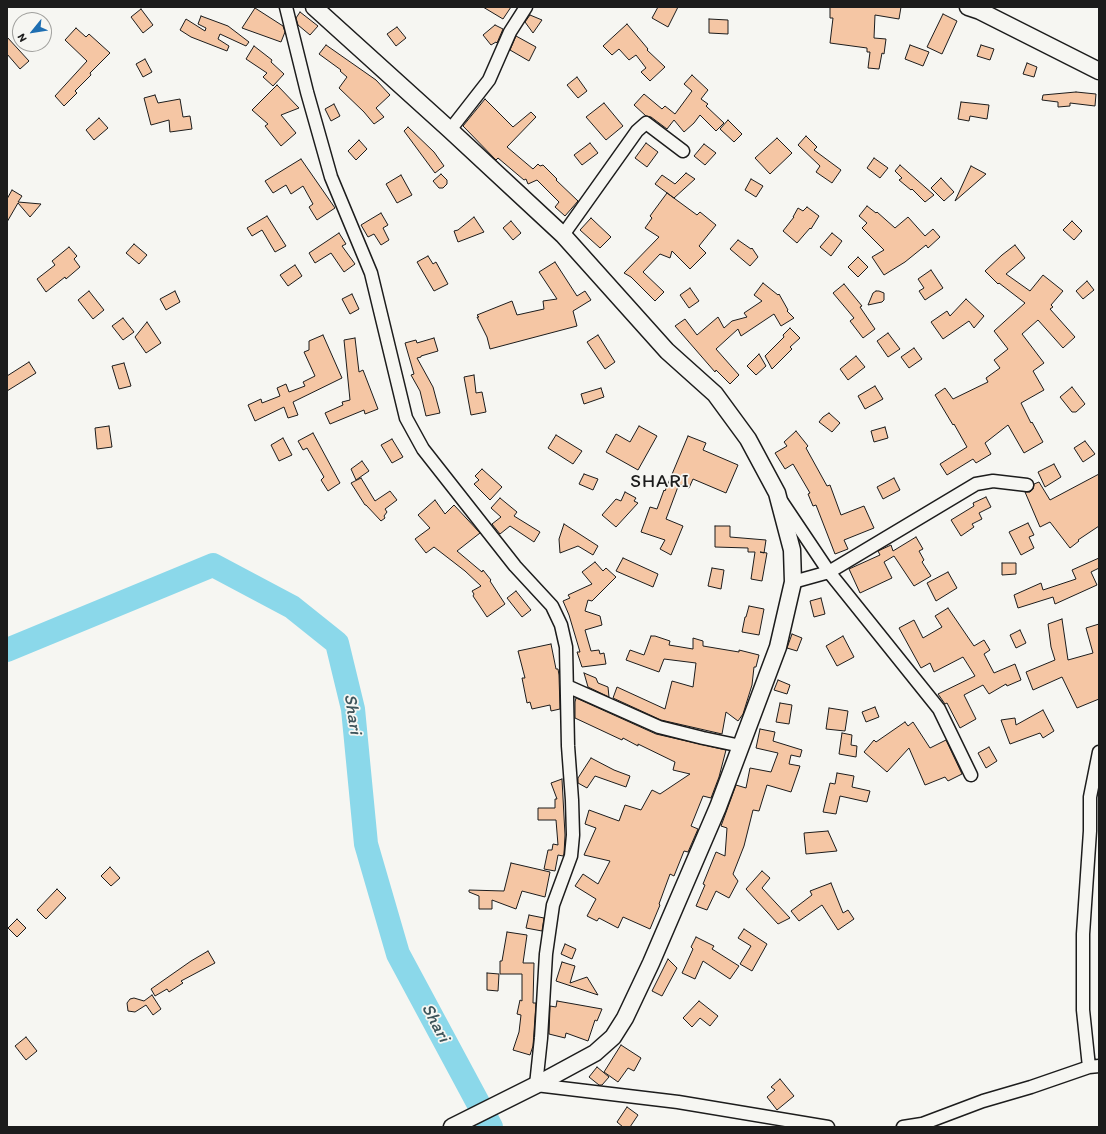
<!DOCTYPE html>
<style>
body{margin:0}
#map{position:relative;width:1106px;height:1134px;overflow:hidden;background:#f6f6f2;font-family:Itim,sans-serif}
canvas{display:block}
.frame{position:absolute;inset:0;border:8px solid #1c1c1c;pointer-events:none}
.north{position:absolute;left:12px;top:12px;width:40px;height:40px;box-sizing:border-box;background:#f6f6f2;border:1px solid #9f9f9c;border-radius:50%;rotate:240deg;font-size:11px;font-weight:700;line-height:16px;text-align:center;color:#1c1c1c}
.north::after{content:'';display:block;margin:auto;width:14px;height:18px;background:#1f6fb2;clip-path:polygon(50% 0,100% 100%,50% 72%,0 100%)}
</style>
<div id="map">
<canvas width="1106" height="1134"></canvas>
<div class="frame"></div>
<div class="north">N</div>
</div>
<script>
const g = document.querySelector('canvas').getContext('2d');
g.lineJoin = 'round';
function poly(rows) {
  const path = new Path2D();
  for (const r of rows) {
    path.moveTo(r[0], r[1]);
    for (let i = 2; i < r.length; i += 2) path.lineTo(r[i], r[i + 1]);
  }
  return path;
}
function trace(path, color, width, dash) {
  g.strokeStyle = color;
  g.lineWidth = width;
  g.lineCap = dash ? 'butt' : 'round';
  g.setLineDash(dash || []);
  g.stroke(path);
}
function fillPath(path, color) {
  g.fillStyle = color;
  g.fill(path, 'evenodd');
}
function write(font, color, halo, rows, align = 'center') {
  g.font = font + ' Itim,sans-serif';
  g.lineWidth = 3.5;
  g.setLineDash([]);
  g.textBaseline = 'middle';
  g.strokeStyle = halo;
  g.fillStyle = color;
  for (const [text, x, y, turn = 0] of rows) {
    g.save();
    g.translate(x, y);
    g.rotate((+turn || 0) * Math.PI / 180);
    g.textAlign = isNaN(turn) ? turn : align;
    if (halo) g.strokeText(text, 0, 0);
    g.fillText(text, 0, 0);
    g.restore();
  }
}
const river = poly([
 [7,650,213,565,292,607,337,643,353,709,366,844,398,954,491,1127]
]);
const building = poly([
 [483,7,511,7,503,19,483,7],
 [658,7,678,7,668,27,652,18,658,7],
 [830,7,901,7,899,19,875,15,874,38,886,39,884,54,882,53,879,69,868,68,870,52,867,52,867,48,830,43,833,18,830,18,830,7],
 [255,8,283,26,285,32,281,42,242,28,255,8],
 [141,9,153,25,143,33,131,17,141,9],
 [300,12,318,26,310,35,298,25,296,18,300,12],
 [943,14,957,21,942,54,927,47,943,14],
 [530,15,542,20,533,33,525,22,530,15],
 [201,16,228,26,249,42,246,46,220,34,218,39,229,46,227,51,191,37,180,30,186,19,205,31,206,28,198,24,201,16],
 [709,19,728,20,728,34,709,33,709,19],
 [627,24,648,49,647,50,665,67,650,81,641,72,646,68,636,55,629,60,619,49,612,55,603,46,627,24],
 [495,25,503,29,497,43,496,42,491,45,483,35,495,25],
 [397,27,406,38,396,46,387,34,397,27],
 [76,28,86,37,89,34,110,53,90,73,91,75,75,91,77,93,64,106,55,96,87,61,65,40,76,28],
 [516,36,536,47,529,61,510,50,516,36],
 [7,37,29,61,20,69,7,54,7,37],
 [326,45,376,80,390,95,376,108,384,117,374,124,364,112,339,88,347,77,340,71,341,70,319,54,326,45],
 [910,45,929,52,923,66,905,59,910,45],
 [981,45,994,49,990,60,977,56,981,45],
 [254,46,272,60,271,62,284,74,273,86,263,77,267,73,246,59,254,46],
 [145,59,152,72,143,77,136,64,145,59],
 [1027,63,1037,67,1034,77,1023,74,1027,63],
 [692,75,708,90,701,99,708,104,706,106,724,123,716,131,700,115,694,123,684,132,674,120,667,129,651,117,646,116,634,105,644,94,662,109,665,106,675,114,692,91,684,84,692,75],
 [577,77,587,91,578,98,567,85,577,77],
 [277,85,299,108,281,115,296,133,281,146,265,126,268,124,252,110,277,85],
 [1076,92,1096,94,1095,106,1070,103,1070,106,1058,107,1058,102,1042,100,1043,95,1076,92],
 [155,95,158,103,180,99,183,117,190,116,192,129,170,132,169,120,151,125,144,98,155,95],
 [485,99,513,127,531,112,536,117,507,147,533,169,538,164,540,166,543,165,557,179,556,180,578,201,565,216,555,207,559,202,537,180,528,184,526,179,524,180,498,158,496,160,463,126,485,99],
 [961,102,989,105,987,119,970,116,969,121,958,119,961,102],
 [604,103,623,126,606,140,586,117,604,103],
 [334,104,340,116,331,121,325,109,334,104],
 [99,118,108,128,94,140,86,130,99,118],
 [728,120,742,134,734,142,720,129,728,120],
 [408,127,434,152,444,166,435,173,404,131,408,127],
 [806,136,817,147,814,150,841,170,832,183,816,172,820,166,798,145,806,136],
 [777,138,792,153,770,174,755,158,777,138],
 [359,140,367,149,356,160,348,151,359,140],
 [590,143,598,153,582,165,574,155,590,143],
 [646,143,658,152,647,167,635,158,646,143],
 [704,144,716,153,705,165,694,156,704,144],
 [874,158,888,168,880,178,867,168,874,158],
 [301,159,335,208,317,220,309,207,313,204,303,186,291,194,286,185,273,193,265,181,301,159],
 [900,165,934,195,925,202,912,189,911,190,899,180,902,178,895,171,900,165],
 [971,166,986,174,955,201,971,166],
 [686,173,695,179,674,198,655,184,662,175,675,184,686,173],
 [441,174,447,180,447,184,443,188,439,188,433,181,441,174],
 [401,175,412,195,397,203,386,184,401,175],
 [941,178,954,192,944,201,931,188,941,178],
 [751,179,763,186,756,197,745,190,751,179],
 [12,190,22,196,18,202,41,204,30,217,18,203,7,222,7,199,12,190],
 [667,193,697,215,700,212,716,225,699,246,706,253,690,269,672,251,670,258,660,254,643,272,664,292,655,301,631,277,624,273,659,237,645,228,652,218,650,216,667,193],
 [867,206,876,213,877,212,895,228,908,217,925,236,933,229,940,237,928,248,926,245,905,262,884,275,872,257,884,250,862,228,867,223,859,216,867,206],
 [807,207,819,216,811,229,810,228,797,243,783,231,794,217,793,217,798,208,803,211,807,207],
 [381,213,388,225,383,228,389,240,381,245,374,234,368,237,361,225,381,213],
 [267,216,286,246,275,252,262,230,252,236,247,228,267,216],
 [474,217,484,232,458,242,454,231,458,230,474,217],
 [591,218,611,237,600,248,580,230,591,218],
 [511,221,521,233,513,240,503,228,511,221],
 [1072,221,1082,231,1074,240,1063,230,1072,221],
 [339,233,346,244,342,246,355,264,344,272,331,253,315,263,309,253,339,233],
 [832,233,842,241,831,256,820,247,832,233],
 [738,240,751,249,752,248,758,257,750,266,730,249,738,240],
 [134,244,147,255,139,264,126,253,134,244],
 [1015,245,1025,258,1006,274,1030,291,1043,275,1063,291,1051,305,1053,307,1050,309,1075,337,1063,348,1038,320,1022,334,1044,363,1033,371,1044,390,1021,403,1031,423,1032,422,1043,442,1024,453,1008,425,985,443,991,454,976,463,973,459,947,475,940,464,967,447,954,424,953,425,935,395,945,388,953,399,988,382,986,378,1000,368,994,360,1008,349,994,331,1025,303,999,283,998,284,985,271,1002,255,1015,245],
 [69,247,77,256,74,259,80,267,66,279,65,277,46,292,37,279,55,265,52,261,69,247],
 [428,256,433,264,436,262,448,284,434,291,417,262,428,256],
 [858,257,868,267,858,277,848,267,858,257],
 [555,262,577,296,585,291,591,300,573,311,577,326,490,349,487,337,477,317,479,317,477,315,512,301,517,315,544,309,543,301,557,299,539,272,555,262],
 [295,265,302,276,288,286,280,275,295,265],
 [931,270,943,288,925,300,919,291,924,288,918,279,931,270],
 [1087,281,1094,290,1083,299,1076,291,1087,281],
 [763,283,778,295,779,294,788,310,787,311,794,318,781,326,774,314,741,336,738,329,716,349,739,375,730,384,716,370,715,372,675,326,685,319,697,335,718,317,724,328,732,321,747,317,744,313,762,301,754,295,763,283],
 [844,284,862,306,860,307,875,329,863,338,850,321,854,318,833,293,844,284],
 [690,288,699,301,689,308,680,295,690,288],
 [89,291,104,310,93,319,78,300,89,291],
 [175,291,180,302,166,310,160,299,175,291],
 [876,291,879,291,884,293,884,300,882,302,868,305,873,293,876,291],
 [352,294,359,309,350,314,342,299,352,294],
 [966,299,984,316,974,328,969,321,943,339,931,322,947,311,950,316,966,299],
 [123,318,134,332,123,340,112,326,123,318],
 [147,322,161,343,146,353,135,337,147,322],
 [790,328,800,338,790,347,792,349,772,369,765,356,784,337,783,335,790,328],
 [888,333,900,349,888,357,877,341,888,333],
 [323,335,342,378,293,402,298,415,288,418,284,407,255,421,248,405,261,399,262,403,280,396,277,388,286,384,289,392,305,386,303,382,315,376,304,352,309,350,309,341,323,335],
 [598,335,615,362,605,369,587,342,598,335],
 [355,338,359,372,363,370,378,409,365,414,364,410,330,424,325,413,343,405,342,402,350,400,344,340,355,338],
 [434,338,438,351,421,356,421,357,417,358,433,387,440,413,426,416,420,391,411,375,414,374,405,343,416,340,417,343,434,338],
 [914,348,922,359,909,368,901,357,914,348],
 [759,354,766,366,756,375,747,366,759,354],
 [856,356,865,367,848,380,840,369,856,356],
 [29,362,36,373,7,391,7,376,29,362],
 [124,363,131,386,119,389,112,366,124,363],
 [474,375,476,393,482,392,486,412,471,415,464,377,474,375],
 [875,386,883,399,865,409,858,396,875,386],
 [1072,387,1085,404,1076,412,1072,412,1060,397,1072,387],
 [601,388,604,397,584,404,581,394,601,388],
 [829,413,840,423,832,432,819,422,823,417,829,413],
 [109,426,112,447,97,449,95,428,109,426],
 [639,426,657,436,638,470,606,452,616,434,630,442,639,426],
 [885,427,888,438,874,442,871,431,885,427],
 [796,431,808,446,806,448,827,486,830,485,841,515,864,506,874,528,844,540,848,549,835,554,816,505,813,506,808,494,810,493,793,464,785,469,775,453,787,446,784,442,796,431],
 [313,433,340,483,328,491,321,480,324,477,307,448,303,450,298,441,313,433],
 [556,435,582,451,573,464,548,448,556,435],
 [688,436,706,443,703,450,738,465,726,493,693,479,689,488,679,484,666,519,683,526,671,555,660,549,665,540,641,532,650,507,657,509,664,490,665,491,688,436],
 [283,438,292,455,279,461,271,445,283,438],
 [392,439,403,457,392,463,381,445,392,439],
 [1085,441,1095,454,1083,462,1074,448,1085,441],
 [362,461,369,471,356,480,351,469,362,461],
 [1054,464,1061,477,1045,487,1038,472,1054,464],
 [482,469,502,487,490,500,474,484,479,480,475,476,482,469],
 [584,474,598,479,593,490,579,484,584,474],
 [1099,474,1099,526,1078,540,1079,541,1070,548,1050,522,1040,527,1025,492,1030,492,1033,489,1034,484,1039,482,1050,500,1099,474],
 [361,478,375,501,390,491,397,500,385,509,387,512,384,516,385,518,381,521,366,505,365,505,351,483,361,478],
 [894,478,900,490,883,499,877,487,894,478],
 [625,492,636,498,634,501,638,503,616,527,602,515,616,499,621,501,625,492],
 [986,497,991,507,979,513,982,519,972,524,974,527,961,536,951,520,974,506,973,503,986,497],
 [500,498,517,512,514,516,540,532,534,542,510,526,500,534,492,524,501,517,491,508,500,498],
 [435,500,445,514,454,505,480,533,457,551,482,572,483,570,491,580,490,581,505,604,487,617,473,596,474,594,472,591,481,586,465,571,434,547,426,553,415,539,430,528,418,515,435,500],
 [1028,523,1034,535,1029,537,1034,548,1021,555,1009,532,1028,523],
 [564,524,598,546,593,555,578,546,560,553,559,539,564,524],
 [715,526,730,526,730,537,766,540,764,553,760,552,767,553,762,581,751,579,755,552,748,552,748,548,715,547,715,526],
 [916,537,923,549,919,551,924,560,922,562,931,576,914,586,894,556,884,562,892,578,860,593,849,569,880,555,878,551,891,545,893,551,916,537],
 [623,558,658,574,653,587,616,571,623,558],
 [1099,558,1099,568,1091,572,1097,585,1055,604,1053,597,1018,608,1014,595,1041,583,1043,590,1076,579,1072,570,1099,558],
 [595,562,603,571,606,568,616,577,592,601,588,600,585,611,600,616,602,625,585,630,591,651,599,650,600,654,604,653,606,664,582,667,577,652,580,652,569,615,563,601,570,598,568,595,592,584,582,572,595,562],
 [1002,563,1016,563,1016,574,1002,575,1002,563],
 [712,568,724,570,721,589,708,586,712,568],
 [948,572,957,588,936,601,927,583,948,572],
 [516,591,531,610,522,617,507,598,516,591],
 [821,598,825,614,814,617,810,601,821,598],
 [749,606,764,609,759,635,742,632,745,617,746,617,749,606],
 [948,608,974,646,984,640,990,650,984,654,994,673,1015,664,1021,680,1007,686,1006,684,989,694,983,685,964,695,976,719,960,728,947,703,945,704,938,694,975,676,963,657,934,672,930,663,921,668,899,628,914,620,923,638,942,627,935,616,948,608],
 [1062,619,1068,660,1093,653,1086,628,1099,624,1099,699,1077,708,1062,677,1033,690,1026,672,1055,660,1051,647,1048,624,1062,619],
 [1020,630,1026,643,1016,648,1010,635,1020,630],
 [792,634,802,638,797,651,787,648,792,634],
 [651,636,655,636,670,641,669,645,693,649,693,638,703,641,703,646,739,652,739,650,759,655,756,667,754,667,752,685,743,714,738,721,726,712,722,734,661,720,613,698,617,687,665,709,672,681,693,687,696,663,664,659,659,672,626,660,630,650,644,655,651,636],
 [843,636,854,657,837,666,826,646,843,636],
 [551,644,556,669,558,669,559,675,560,709,551,711,550,705,532,709,530,702,527,703,522,678,525,678,518,651,551,644],
 [584,673,596,678,598,683,608,687,609,697,588,687,584,673],
 [778,680,790,685,787,694,774,690,778,680],
 [576,698,656,734,726,750,719,777,711,798,703,796,691,826,698,829,688,852,684,851,674,876,670,874,659,904,660,905,650,929,623,917,618,928,599,918,597,921,587,916,596,899,575,886,583,874,598,884,610,861,584,855,596,828,585,824,589,810,619,821,625,805,641,810,652,790,660,794,690,774,673,770,675,762,638,744,638,746,623,738,622,740,575,718,575,702,576,698],
 [780,703,792,705,789,724,776,722,780,703],
 [875,707,879,717,866,722,862,712,875,707],
 [829,708,848,711,845,731,826,729,829,708],
 [1043,710,1054,731,1043,738,1040,733,1010,744,1001,720,1015,718,1016,725,1043,710],
 [905,722,908,726,913,722,930,748,946,740,962,774,948,781,945,777,925,785,909,748,887,772,864,752,874,740,876,742,905,722],
 [760,729,775,732,773,741,802,750,800,757,791,755,789,764,800,766,791,792,767,785,759,811,753,810,744,846,733,874,738,881,729,898,716,891,707,910,696,906,705,885,703,884,716,852,725,856,727,828,721,826,736,785,746,788,750,768,771,772,778,753,756,748,760,729],
 [842,733,852,735,851,745,857,746,856,757,839,754,842,733],
 [989,747,997,761,986,768,978,753,989,747],
 [591,758,614,770,630,776,626,787,595,776,587,788,578,783,578,778,591,758],
 [837,773,854,776,852,787,870,791,867,802,840,796,836,814,823,812,830,783,835,784,837,773],
 [562,779,565,835,564,854,563,856,558,855,555,871,544,869,548,850,552,850,553,844,558,845,556,820,538,820,538,808,555,808,555,799,557,799,551,783,562,779],
 [828,831,837,851,806,854,804,833,828,831],
 [511,863,550,872,545,897,522,891,516,909,492,900,492,909,479,909,479,896,469,892,469,890,504,891,511,863],
 [110,867,120,878,111,886,101,876,110,867],
 [762,871,770,878,762,888,790,918,778,924,746,889,762,871],
 [831,883,843,913,848,910,854,919,838,930,822,905,799,921,791,911,812,895,810,891,831,883],
 [57,889,66,898,46,919,37,910,57,889],
 [529,915,544,918,542,931,526,928,529,915],
 [17,919,26,928,17,937,8,928,17,919],
 [744,929,767,944,752,971,740,964,751,946,738,938,744,929],
 [507,932,527,935,523,963,534,963,533,1003,536,1003,533,1046,530,1055,513,1050,519,1032,521,1015,517,1014,520,1000,522,1001,522,974,500,974,500,961,502,961,507,932],
 [696,937,714,946,712,949,739,966,730,979,703,961,695,979,682,973,693,949,691,947,696,937],
 [565,944,576,949,572,959,561,954,565,944],
 [208,951,215,963,181,981,183,983,169,992,167,989,155,996,151,989,191,961,208,951],
 [668,959,677,968,662,996,652,991,668,959],
 [562,962,575,966,570,983,587,977,598,995,556,981,562,962],
 [487,973,499,974,498,991,487,990,487,973],
 [152,995,161,1009,153,1015,146,1005,135,1012,128,1011,127,1003,130,999,134,998,144,1001,152,995],
 [557,1001,602,1009,597,1021,595,1020,588,1041,566,1033,565,1038,549,1034,550,1006,556,1007,557,1001],
 [699,1001,718,1016,710,1026,700,1018,692,1027,683,1018,699,1001],
 [26,1037,37,1051,26,1060,15,1046,26,1037],
 [621,1045,641,1058,634,1071,628,1068,618,1082,604,1072,621,1045],
 [597,1067,609,1077,602,1085,599,1085,589,1077,597,1067],
 [780,1079,794,1096,777,1110,767,1097,775,1090,771,1087,780,1079],
 [627,1107,638,1115,630,1127,623,1127,617,1122,627,1107]
]);
const minor = poly([
 [286,7,307,92,331,177,371,273,406,418,423,449,515,566,552,606,561,625,566,647,568,746,572,800,573,835,571,856,553,905,546,954,541,1038,536,1085,678,1102,828,1127],
 [450,130,489,80,510,32,526,7],
 [563,235,637,131,646,123,683,151],
 [782,502,829,572,976,484,993,481,1027,485],
 [793,582,829,572,939,709,971,775],
 [567,686,659,727,703,738,741,746],
 [1089,1067,1083,1010,1083,934,1090,831,1090,797,1099,752],
 [903,1127,922,1124,983,1101,1031,1087,1089,1067,1099,1066]
]);
const tertiary = poly([
 [314,7,450,130,563,235,667,351,715,394,748,439,777,493,792,550,793,582,778,647,718,807,651,963,625,1018,613,1037,595,1053,536,1085,452,1127],
 [968,7,980,11,1099,71]
]);
const waterNames = [
 ["Shari",352,714,81],
 ["Shari",435,1023,62]
];
const quarterNames = [
 ["SHARI",660,482]
];
trace(river, '#8bd8ea', 24);
fillPath(building, '#f5c6a4');
trace(building, '#1c1c1c', 1);
trace(minor, '#1c1c1c', 15);
trace(tertiary, '#1c1c1c', 19);
trace(minor, '#f6f6f2', 12);
trace(tertiary, '#f6f6f2', 16);
write('italic 18px', '#3d545a', '#f6f6f2', waterNames);
g.letterSpacing = '1px';
write('19px', '#1c1c1c', '#f6f6f2', quarterNames);
g.letterSpacing = '0px';
</script>
